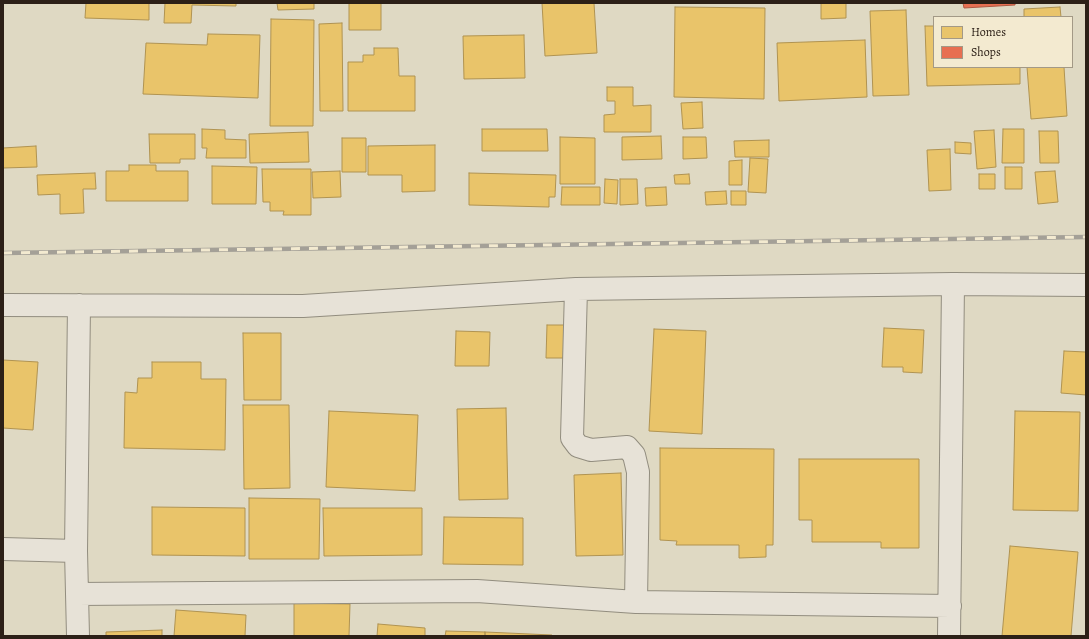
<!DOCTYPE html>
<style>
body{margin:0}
#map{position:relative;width:1089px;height:639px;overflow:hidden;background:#dfd9c3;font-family:Alegreya,serif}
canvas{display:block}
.frame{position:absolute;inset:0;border:4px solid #2c2017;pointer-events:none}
.legend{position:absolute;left:933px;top:16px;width:140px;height:52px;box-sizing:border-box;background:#f3ead0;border:1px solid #a39986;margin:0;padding:5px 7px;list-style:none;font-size:12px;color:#2c2017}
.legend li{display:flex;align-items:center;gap:8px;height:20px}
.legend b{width:20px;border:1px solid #a39986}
</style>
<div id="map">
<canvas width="1089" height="639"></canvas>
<div class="frame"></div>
<ul class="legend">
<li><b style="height:11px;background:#e9c46a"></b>Homes</li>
<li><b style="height:11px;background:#e76f51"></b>Shops</li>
</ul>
</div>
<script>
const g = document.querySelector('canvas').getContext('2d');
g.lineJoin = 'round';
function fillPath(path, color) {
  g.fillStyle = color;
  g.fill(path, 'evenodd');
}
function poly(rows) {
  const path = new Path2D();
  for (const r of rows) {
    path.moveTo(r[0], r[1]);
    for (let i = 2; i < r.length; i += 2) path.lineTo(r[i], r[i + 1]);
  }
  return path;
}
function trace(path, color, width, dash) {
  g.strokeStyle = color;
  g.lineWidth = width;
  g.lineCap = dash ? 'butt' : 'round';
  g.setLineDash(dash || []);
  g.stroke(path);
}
const homes = poly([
 [86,3,149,3,149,20,85,18,86,3],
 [165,3,236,3,236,6,192,5,191,23,164,23,165,3],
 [277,3,314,3,314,9,278,10,277,3],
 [349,3,381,3,381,30,349,30,349,3],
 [542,3,594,3,597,53,545,56,542,3],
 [821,3,846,3,846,18,821,19,821,3],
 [675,7,765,8,764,99,674,97,675,7],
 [1060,7,1061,17,1024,17,1024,9,1060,7],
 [906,10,909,95,873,96,870,11,906,10],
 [271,19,314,20,313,126,270,126,271,19],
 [342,23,343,111,320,111,319,24,342,23],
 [925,26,934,26,934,67,1020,67,1020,84,927,86,925,26],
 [208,34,260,35,258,98,143,94,146,43,207,45,208,34],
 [524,35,525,78,464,79,463,36,524,35],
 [865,40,867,97,779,101,777,43,865,40],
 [374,48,398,48,399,76,415,76,415,111,348,111,348,62,363,62,363,55,374,55,374,48],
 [1027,67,1064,67,1067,116,1031,119,1027,67],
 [607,87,633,87,633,106,651,105,651,132,604,132,604,115,615,114,615,101,607,101,607,87],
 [702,102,703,128,683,129,681,103,702,102],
 [202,129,225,130,225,139,246,140,246,158,206,158,207,148,202,148,202,129],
 [482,129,547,129,548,151,482,151,482,129],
 [1003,129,1024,129,1024,163,1002,163,1003,129],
 [994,130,996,167,977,169,974,131,994,130],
 [1039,131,1058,131,1059,163,1040,163,1039,131],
 [308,132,309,162,250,163,249,134,308,132],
 [149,134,195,134,195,159,180,159,180,163,150,163,149,134],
 [661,136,662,159,622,160,622,137,661,136],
 [560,137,595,138,595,184,560,184,560,137],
 [683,137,706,137,707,158,683,159,683,137],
 [342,138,366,138,366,172,342,172,342,138],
 [769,140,769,157,735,157,734,141,769,140],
 [955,142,971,143,971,154,955,153,955,142],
 [435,145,435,191,402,192,402,175,368,175,368,146,435,145],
 [36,146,37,167,3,168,3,148,36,146],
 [950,149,951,190,929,191,927,150,950,149],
 [750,158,768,159,766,193,748,192,750,158],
 [742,160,742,185,729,185,729,161,742,160],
 [129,165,156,165,156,171,188,171,188,201,106,201,106,171,129,171,129,165],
 [212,166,257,167,256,204,212,204,212,166],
 [1005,167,1022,167,1022,189,1005,189,1005,167],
 [262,169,311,169,311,215,283,215,284,211,270,211,270,202,263,202,262,169],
 [340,171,341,197,313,198,312,172,340,171],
 [1055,171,1058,202,1038,204,1035,172,1055,171],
 [95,173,96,189,83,189,84,213,60,214,60,194,38,195,37,175,95,173],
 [469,173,556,175,555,197,549,197,549,207,469,205,469,173],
 [689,174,690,184,675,184,674,175,689,174],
 [979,174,995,174,995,189,979,189,979,174],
 [605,179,618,180,617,204,604,203,605,179],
 [620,179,637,179,638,204,620,205,620,179],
 [562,187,600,187,600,205,561,205,562,187],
 [666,187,667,205,646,206,645,188,666,187],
 [726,191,727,204,706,205,705,192,726,191],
 [731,191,746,191,746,205,731,205,731,191],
 [547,325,568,325,567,358,546,358,547,325],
 [884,328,924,330,922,373,903,372,903,367,882,367,884,328],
 [654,329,706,331,702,434,649,431,654,329],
 [456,331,490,332,489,366,455,366,456,331],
 [243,333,281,333,281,400,244,400,243,333],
 [1064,351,1086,352,1086,395,1061,393,1064,351],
 [3,360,38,362,33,430,3,428,3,360],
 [152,362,201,362,201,379,226,379,225,450,124,448,125,392,137,393,138,378,152,378,152,362],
 [243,405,289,405,290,488,244,489,243,405],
 [506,408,508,499,459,500,457,409,506,408],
 [329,411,418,415,415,491,326,487,329,411],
 [1015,411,1080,412,1078,511,1013,510,1015,411],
 [660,448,774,449,773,545,766,545,766,557,739,558,739,545,676,545,677,541,660,540,660,448],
 [799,459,919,459,919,548,881,548,881,542,812,542,812,520,799,520,799,459],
 [621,473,623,555,576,556,574,475,621,473],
 [249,498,320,499,319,559,249,559,249,498],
 [152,507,245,508,245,556,152,555,152,507],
 [323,508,422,508,422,555,324,556,323,508],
 [444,517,523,518,523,565,443,564,444,517],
 [1010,546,1078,552,1071,636,1002,636,1010,546],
 [294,603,350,604,349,636,294,636,294,603],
 [176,610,246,615,245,636,174,636,176,610],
 [378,624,425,628,425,636,377,636,378,624],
 [162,630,162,636,106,636,106,632,162,630],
 [446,631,485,632,485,636,445,636,446,631],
 [485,632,552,635,552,636,485,636,485,632]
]);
const shops = poly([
 [963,3,1015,3,1015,5,964,8,963,3]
]);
const minor = poly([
 [576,289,572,438,578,446,591,450,627,447,634,455,638,472,636,602],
 [3,305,303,306,576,289,953,284,1086,285],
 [3,549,76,551],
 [77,594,477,591,636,602,950,606],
 [78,636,76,551,79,305],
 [949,636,953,284]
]);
const rail = poly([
 [3,253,1086,237]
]);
fillPath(homes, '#e9c46a');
trace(homes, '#b09351', 1);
fillPath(shops, '#e76f51');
trace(shops, '#af5740', 1);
trace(minor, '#928d7f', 24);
trace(minor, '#e7e2d7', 22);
trace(rail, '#a4a097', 4.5);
trace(rail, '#f3ead0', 3, [9]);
</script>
